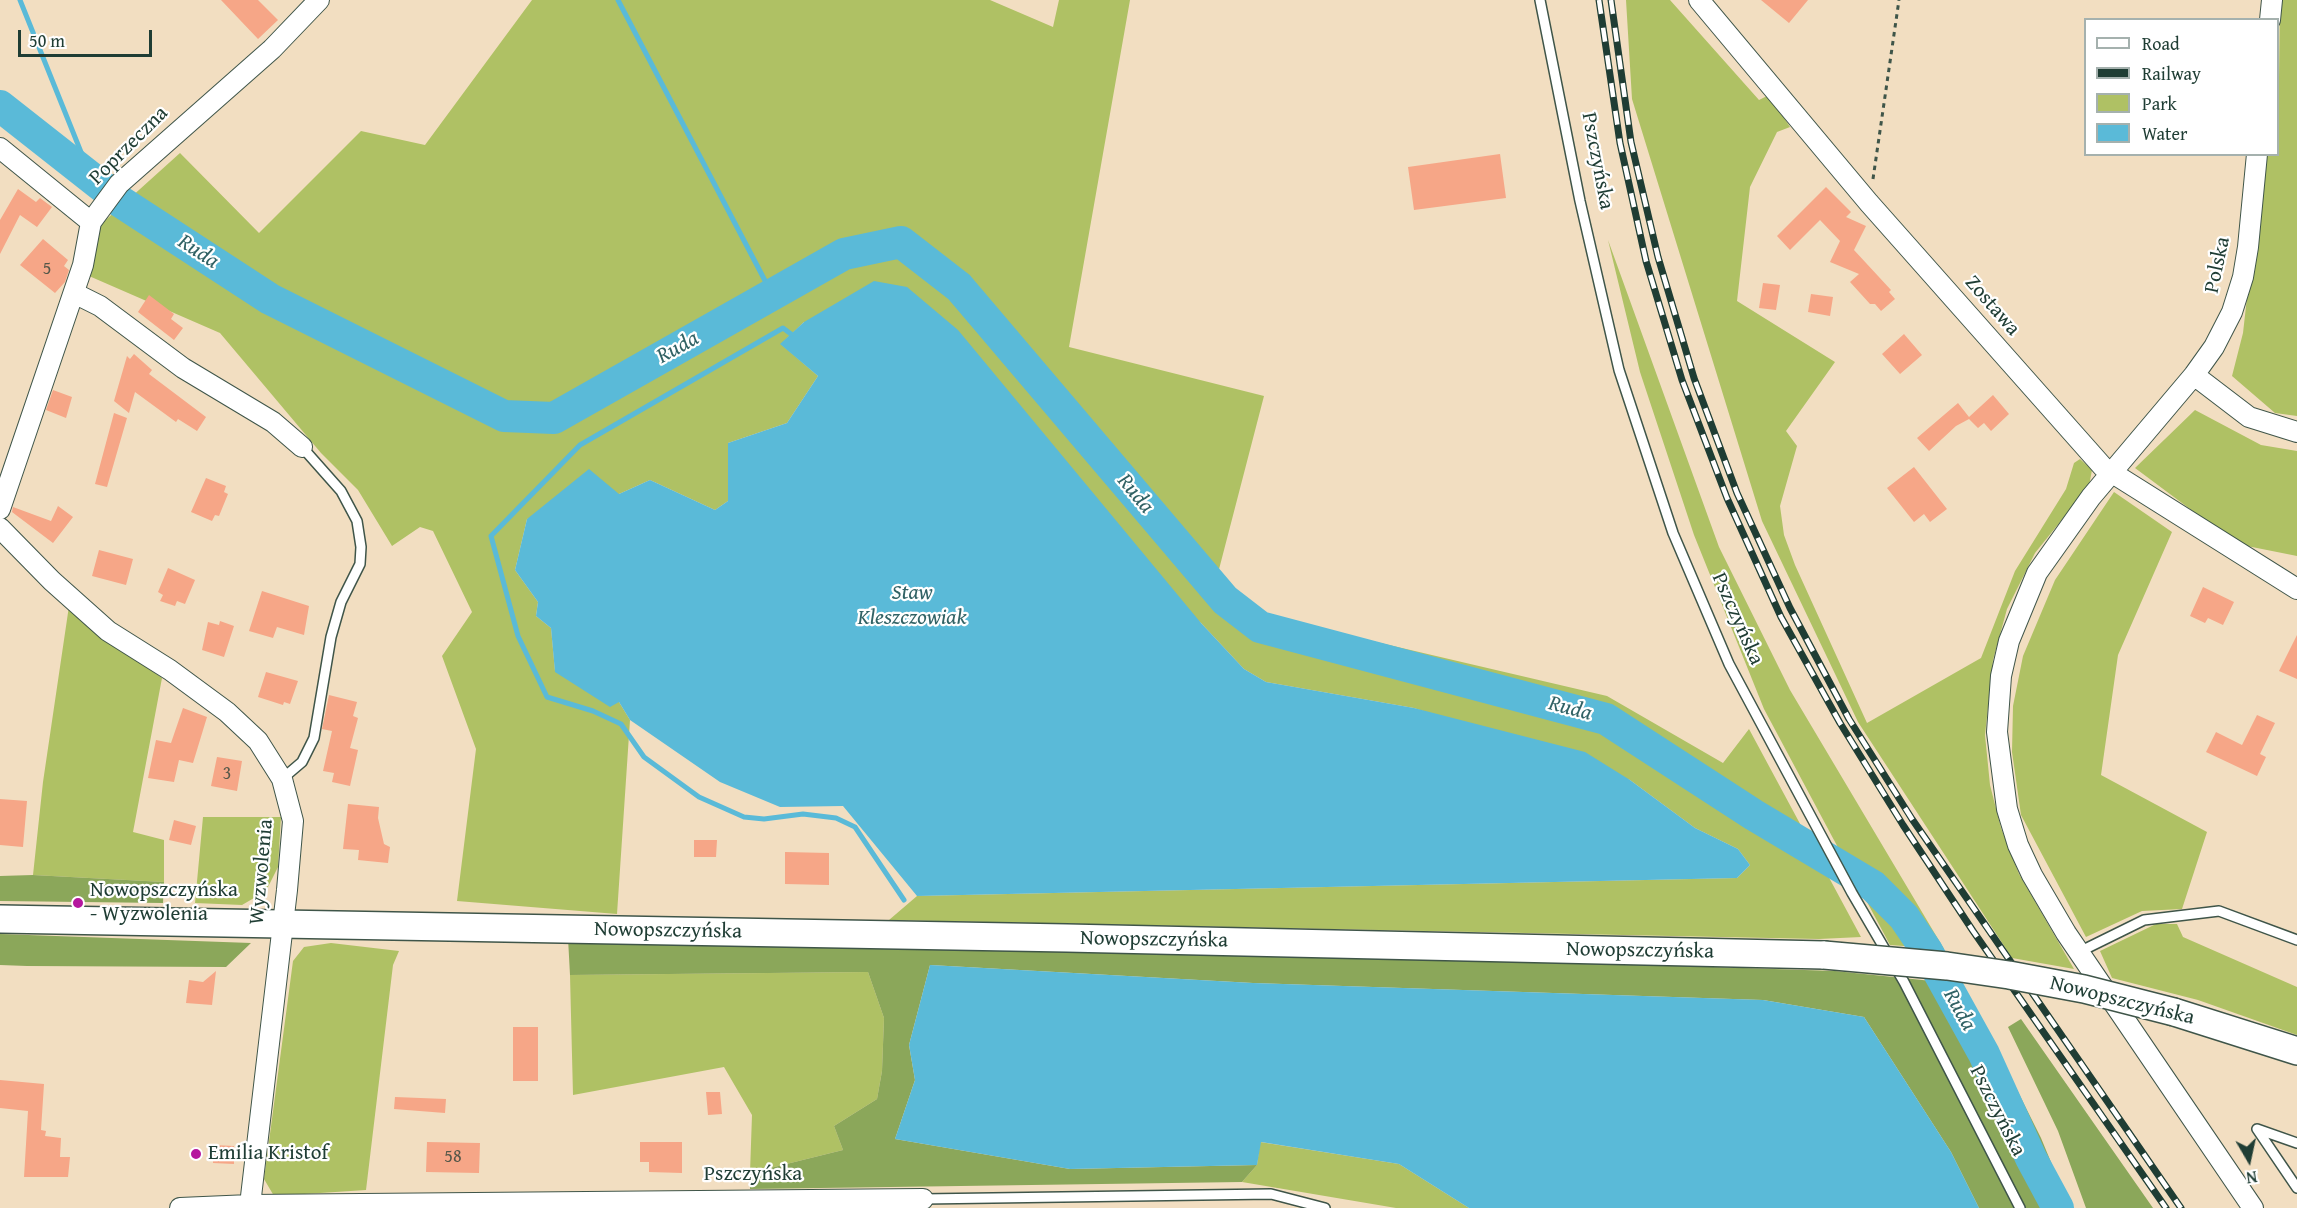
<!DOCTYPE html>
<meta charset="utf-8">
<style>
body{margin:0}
#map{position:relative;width:2297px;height:1208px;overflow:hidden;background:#f2dec1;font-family:"Gentium Book Plus",serif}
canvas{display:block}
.legend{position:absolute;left:2084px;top:18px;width:195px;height:138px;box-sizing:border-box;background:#fff;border:2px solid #a5b1ae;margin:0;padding:8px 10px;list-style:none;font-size:18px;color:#1f3d34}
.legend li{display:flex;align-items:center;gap:12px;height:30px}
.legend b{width:30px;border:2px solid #a5b1ae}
.north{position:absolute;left:2219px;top:1130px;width:60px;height:60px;-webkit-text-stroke:4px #fff;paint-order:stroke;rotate:171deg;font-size:16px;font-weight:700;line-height:24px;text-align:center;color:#1f3d34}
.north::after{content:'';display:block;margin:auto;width:21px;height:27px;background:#1f3d34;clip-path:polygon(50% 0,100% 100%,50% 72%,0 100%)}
.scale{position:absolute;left:18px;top:30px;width:134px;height:27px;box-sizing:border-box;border:3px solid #1f3d34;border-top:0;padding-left:8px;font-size:18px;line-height:21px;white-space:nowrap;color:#1f3d34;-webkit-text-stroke:4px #fff;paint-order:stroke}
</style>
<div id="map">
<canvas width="2297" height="1208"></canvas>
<ul class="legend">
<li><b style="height:8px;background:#fff"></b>Road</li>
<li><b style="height:8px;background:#1f3d34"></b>Railway</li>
<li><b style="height:16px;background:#afc164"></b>Park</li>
<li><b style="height:16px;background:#5abad8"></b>Water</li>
</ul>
<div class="north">N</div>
<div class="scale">50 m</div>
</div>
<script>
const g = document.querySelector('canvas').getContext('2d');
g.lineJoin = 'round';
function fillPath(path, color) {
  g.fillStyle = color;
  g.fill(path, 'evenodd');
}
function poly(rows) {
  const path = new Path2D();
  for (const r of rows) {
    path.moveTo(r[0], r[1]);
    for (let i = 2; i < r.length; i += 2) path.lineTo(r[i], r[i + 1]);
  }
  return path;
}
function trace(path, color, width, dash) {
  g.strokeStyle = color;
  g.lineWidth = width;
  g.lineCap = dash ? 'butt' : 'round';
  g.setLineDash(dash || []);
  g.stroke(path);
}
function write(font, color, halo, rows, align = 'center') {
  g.font = font + ' "Gentium Book Plus",serif';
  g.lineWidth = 4.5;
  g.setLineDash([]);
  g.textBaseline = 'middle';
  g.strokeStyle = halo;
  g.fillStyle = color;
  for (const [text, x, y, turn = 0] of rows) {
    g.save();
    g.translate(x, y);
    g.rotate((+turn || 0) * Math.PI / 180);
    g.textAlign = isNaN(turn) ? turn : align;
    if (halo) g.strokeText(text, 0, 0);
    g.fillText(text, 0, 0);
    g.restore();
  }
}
const green = poly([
 [532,0,990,0,1053,27,1059,0,1130,0,1069,347,1264,396,1217,577,1261,615,1607,696,1723,763,1749,729,1861,937,1819,939,889,920,917,896,1737,878,1750,865,1738,849,1695,828,1630,780,1414,708,1266,682,1244,669,1201,623,804,322,781,344,818,376,787,423,728,443,728,501,715,510,650,480,619,494,527,519,515,570,538,602,536,616,551,628,555,671,619,702,630,720,617,914,457,901,476,749,442,656,472,612,433,531,420,527,392,546,358,490,321,453,220,333,89,276,99,226,180,153,259,233,361,131,425,145],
 [1626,0,1670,0,1759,100,1769,95,1790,127,1777,132,1750,187,1737,301,1835,362,1786,431,1797,446,1780,506,1784,535,1795,565,1867,723,1981,658,2015,571,2066,489,2074,463,2080,459,2092,470,2089,486,2035,553,2007,609,1993,660,1985,735,1990,785,2001,828,2019,874,2074,969,2012,958,1858,722,1762,521,1632,99],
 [2280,0,2297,0,2297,416,2275,413,2232,376,2243,333,2263,155,2278,154],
 [1608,240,1719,547,1790,690,1944,949,1890,945,1764,709,1694,535,1640,372],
 [2195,410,2261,445,2297,451,2297,556,2237,544,2135,468],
 [2114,492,2172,532,2118,655,2101,775,2207,832,2182,909,2142,911,2086,937,2021,815,2012,752,2013,706,2023,656,2055,580],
 [69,606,107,640,162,678,133,832,164,840,164,882,33,875,43,782],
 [203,817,281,817,278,867,266,891,242,905,195,903],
 [2156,924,2177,924,2183,937,2297,987,2297,1035,2198,1000,2112,978,2100,951],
 [331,943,399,951,393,965,366,1190,274,1196,264,1179,293,961,304,947],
 [868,972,884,1018,882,1071,877,1099,834,1126,843,1150,750,1173,752,1115,724,1067,573,1095,570,975],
 [1260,1142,1399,1164,1469,1208,1396,1208,1242,1182,1257,1165]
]);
const forest = poly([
 [33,875,164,882,163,903,0,901,0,876],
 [0,934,251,943,226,967,27,966,0,965],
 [568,938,879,949,1194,950,1835,971,1961,984,1982,1020,2041,1138,2070,1208,1979,1208,1951,1152,1864,1017,1763,1000,1253,983,930,965,909,1045,915,1080,895,1139,1070,1169,1257,1165,1242,1182,750,1189,750,1173,843,1150,834,1126,877,1099,882,1071,884,1018,868,972,570,975],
 [2021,1019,2095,1125,2153,1208,2086,1208,2058,1131,2008,1027]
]);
const water = poly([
 [874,281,907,287,958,330,1201,623,1244,669,1266,682,1414,708,1585,752,1630,780,1695,828,1738,849,1750,865,1737,878,917,896,843,806,780,807,720,782,630,720,619,702,610,707,555,672,551,628,536,616,538,602,515,570,527,519,589,469,619,494,650,480,715,510,728,501,728,443,787,423,818,376,780,344,804,322],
 [930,965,1253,983,1763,1000,1864,1017,1951,1152,1979,1208,1469,1208,1399,1164,1261,1142,1257,1165,1070,1169,895,1139,915,1080,909,1045]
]);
const stream = poly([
 [20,0,91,177],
 [618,0,772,294],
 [791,334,783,328,580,445,491,536,518,636,547,697,593,711,621,724,644,757,699,797,744,817,764,819,803,814,836,818,855,827,904,900]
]);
const river = poly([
 [0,106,103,187],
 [118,200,270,299,504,416,554,418,844,254,901,242,959,287,1225,600,1260,627,1606,719,1754,815,1873,886,1904,917,1927,951,1984,1054,2031,1158,2058,1208]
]);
const building = poly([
 [221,0,258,0,278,20,258,39],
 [1761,0,1808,0,1789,23],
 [1500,154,1506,198,1414,210,1408,167],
 [1826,187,1851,212,1846,217,1866,226,1854,250,1891,290,1889,292,1895,299,1881,311,1875,304,1870,304,1850,282,1859,274,1830,262,1840,241,1820,220,1790,250,1777,236],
 [18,189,36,202,40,198,52,207,37,227,20,215,0,254,0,220],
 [43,239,68,260,64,266,69,270,65,282,55,293,20,265],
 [1763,283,1780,285,1776,310,1759,308],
 [1811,294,1833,297,1830,316,1808,312],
 [149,295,174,314,171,319,183,328,174,340,138,312],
 [1904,334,1922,355,1900,374,1882,354],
 [134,354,152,370,149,374,206,417,197,431,178,419,176,422,135,392,129,413,114,401,127,356,130,359],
 [53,390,72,397,66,418,46,410],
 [1993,395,2009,414,1991,431,1984,423,1978,428,1969,419,1956,426,1929,451,1917,438,1958,403,1969,417],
 [114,413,127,418,107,487,95,484],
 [1914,467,1947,509,1930,522,1924,514,1914,522,1887,488],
 [206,478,226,486,224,492,228,494,219,516,215,515,212,521,191,512],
 [58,506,73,517,53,543,12,512,13,507,51,521],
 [99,550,133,559,126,585,92,576],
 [168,568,195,580,185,604,177,601,175,606,160,601,163,595,158,592],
 [2203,587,2234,602,2223,625,2208,618,2205,623,2190,616],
 [262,591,309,606,304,635,277,627,273,638,249,631],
 [220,621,234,626,224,657,202,650,208,622,219,625],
 [2297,635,2297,679,2279,671],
 [266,672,298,681,290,704,284,702,283,705,258,697],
 [329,695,357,702,353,716,358,718,350,748,358,750,350,786,332,782,334,773,323,771,332,731,322,729],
 [183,708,207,717,193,763,179,760,174,782,148,778,156,740,171,743],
 [2257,715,2275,723,2260,754,2266,757,2257,776,2206,752,2216,732,2242,745],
 [217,757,242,761,237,791,211,786],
 [0,799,27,801,23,847,0,845],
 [348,804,379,807,378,818,384,844,390,847,388,863,358,860,359,850,343,849],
 [174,820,196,826,191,845,169,840],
 [694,840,717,840,716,857,694,857],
 [785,852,829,853,829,885,785,884],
 [216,971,212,1005,186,1003,189,980,203,982],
 [513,1027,538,1027,538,1081,513,1081],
 [0,1080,44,1084,41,1130,46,1131,45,1136,61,1138,60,1157,70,1157,68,1177,24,1177,28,1111,0,1108],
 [706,1092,720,1092,722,1114,708,1115],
 [395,1097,446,1099,445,1113,394,1109],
 [427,1142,480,1143,479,1173,426,1172],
 [640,1142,682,1142,682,1173,649,1172,649,1162,640,1162],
 [213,1145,234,1146,234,1164,213,1163]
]);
const path = poly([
 [1873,179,1899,0]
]);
const lane = poly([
 [1540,0,1580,201,1619,370,1673,533,1729,664,1852,893,1904,982,2020,1208],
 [282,779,302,762,314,738,331,637,341,602,360,564,361,547,357,521,341,491,302,447],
 [2079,952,2144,920,2219,911,2297,940],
 [2297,1143,2257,1129,2297,1188],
 [923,1199,1271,1194,1325,1208]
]);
const street = poly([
 [1699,0,1869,203,2103,467,2297,589],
 [2270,20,2272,0],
 [0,148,91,222],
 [74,293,100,306,183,368,273,422,302,447],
 [2194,375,2249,417,2297,432],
 [0,509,83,265,91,222,119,184,272,49,319,0],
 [0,528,52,581,108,631,170,670,227,712,258,741,282,779,293,821,287,890,250,1205],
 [180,1208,250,1205,923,1199],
 [2253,1208,2066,933,2032,875,2018,845,2007,809,1997,732,2001,676,2009,641,2037,573,2091,497,2194,375,2214,347,2232,312,2243,277,2248,247,2257,154]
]);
const secondary = poly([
 [0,919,1067,938,1824,955],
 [2174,1012,2297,1051]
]);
const rail = poly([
 [1599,0,1620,143,1646,261,1682,380,1727,498,1781,617,1840,723,1903,825,1973,931,2166,1208],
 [1611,0,1631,142,1658,257,1694,378,1737,493,1790,608,1849,719,1912,819,2181,1208]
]);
const secondaryBridge = poly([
 [1824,955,1947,966,2009,975,2084,989,2174,1012]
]);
const markers = [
 [78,903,6,"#b5179e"],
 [196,1154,6,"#b5179e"]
];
const numberNames = [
 ["5",47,269],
 ["3",227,774],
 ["58",453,1157]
];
const streetNames = [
 ["Poprzeczna",129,146,-45],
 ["Pszczyńska",1597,161,79],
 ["Polska",2218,265,-78],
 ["Zostawa",1992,306,49],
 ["Pszczyńska",1737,619,66],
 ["Wyzwolenia",262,872,-85],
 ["Nowopszczyńska",668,931,1],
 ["Nowopszczyńska",1154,940,1],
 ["Nowopszczyńska",1640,951,1],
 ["Nowopszczyńska",2122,1001,14],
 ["Pszczyńska",1997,1111,63],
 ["Pszczyńska",753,1175]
];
const poiNames = [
 ["Nowopszczyńska",90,891],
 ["- Wyzwolenia",90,915],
 ["Emilia Kristof",208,1154]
];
const waterNames = [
 ["Ruda",198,252,33],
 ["Ruda",678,348,-29],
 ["Ruda",1135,494,50],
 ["Staw",912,593],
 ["Kleszczowiak",912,618],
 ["Ruda",1570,709,15],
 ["Ruda",1959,1010,61]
];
fillPath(green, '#afc164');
fillPath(forest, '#8ba75a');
fillPath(water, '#5abad8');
trace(stream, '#5abad8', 5);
trace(river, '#5abad8', 32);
fillPath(building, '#f6a687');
trace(lane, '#3f5549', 12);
trace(street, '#3f5549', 22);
trace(secondary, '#3f5549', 30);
trace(path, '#3f5549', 3, [4.5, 4.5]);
trace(lane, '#fff', 9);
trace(street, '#fff', 20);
trace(secondary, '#fff', 27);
trace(rail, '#1f3d34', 7);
trace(rail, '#fff', 4.5, [14]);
trace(secondaryBridge, '#3f5549', 30, []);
trace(secondaryBridge, '#fff', 27);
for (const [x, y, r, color] of markers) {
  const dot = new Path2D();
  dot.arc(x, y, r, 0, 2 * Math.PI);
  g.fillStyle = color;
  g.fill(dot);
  trace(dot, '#fff', 2);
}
write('18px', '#555749', null, numberNames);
write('21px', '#1f3d34', '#fff', streetNames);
write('21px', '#1f3d34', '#fff', poiNames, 'left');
write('italic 22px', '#316265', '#fff', waterNames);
</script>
